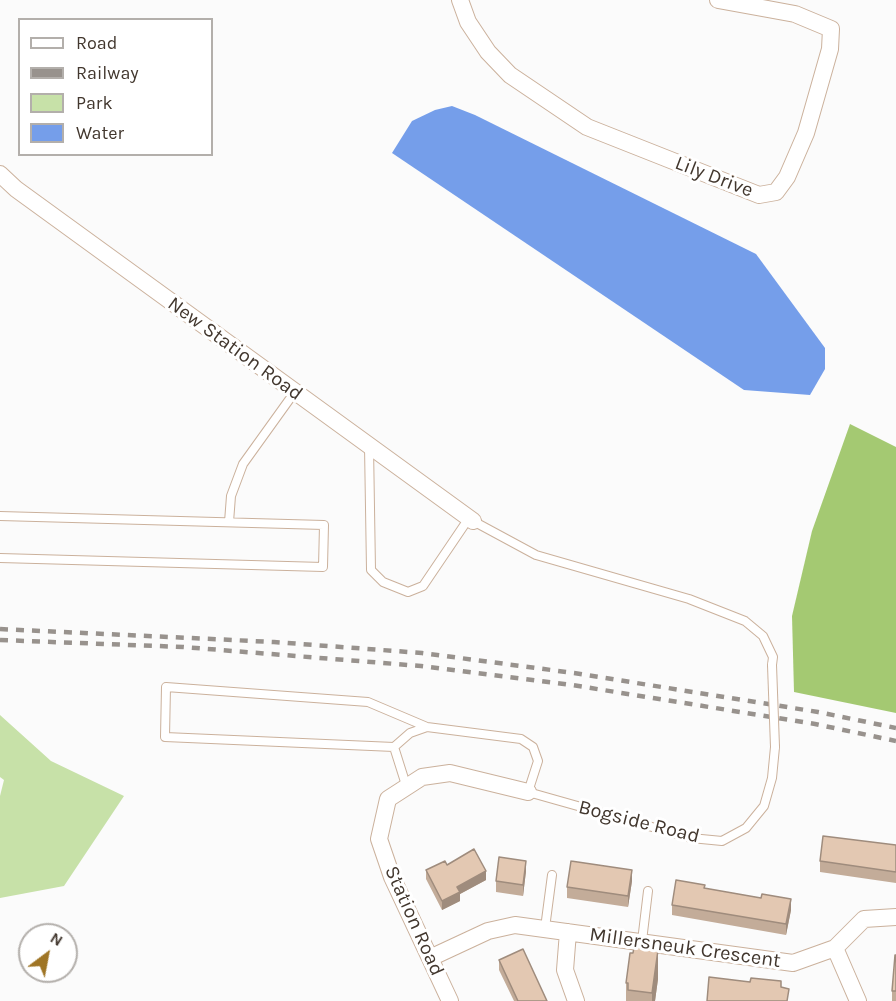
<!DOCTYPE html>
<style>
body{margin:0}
#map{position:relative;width:896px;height:1001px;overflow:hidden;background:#fbfbfb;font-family:Karla,sans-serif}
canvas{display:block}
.legend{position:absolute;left:18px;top:18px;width:195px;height:138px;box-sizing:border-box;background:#fff;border:2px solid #b3afab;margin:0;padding:8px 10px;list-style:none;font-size:18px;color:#42372e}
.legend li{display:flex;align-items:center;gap:12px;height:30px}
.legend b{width:30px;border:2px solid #b3afab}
.north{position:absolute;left:18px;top:923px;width:60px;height:60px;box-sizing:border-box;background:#fff;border:2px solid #b3afab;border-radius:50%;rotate:32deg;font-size:16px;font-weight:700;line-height:24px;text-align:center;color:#42372e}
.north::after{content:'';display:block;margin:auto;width:21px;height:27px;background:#9f7525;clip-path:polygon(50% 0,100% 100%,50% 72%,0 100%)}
</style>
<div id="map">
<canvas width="896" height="1001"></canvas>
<ul class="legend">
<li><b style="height:8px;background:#fff"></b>Road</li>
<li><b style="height:8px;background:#98928d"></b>Railway</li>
<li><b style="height:16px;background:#c7e1a8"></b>Park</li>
<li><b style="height:16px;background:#759eea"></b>Water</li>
</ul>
<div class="north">N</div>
</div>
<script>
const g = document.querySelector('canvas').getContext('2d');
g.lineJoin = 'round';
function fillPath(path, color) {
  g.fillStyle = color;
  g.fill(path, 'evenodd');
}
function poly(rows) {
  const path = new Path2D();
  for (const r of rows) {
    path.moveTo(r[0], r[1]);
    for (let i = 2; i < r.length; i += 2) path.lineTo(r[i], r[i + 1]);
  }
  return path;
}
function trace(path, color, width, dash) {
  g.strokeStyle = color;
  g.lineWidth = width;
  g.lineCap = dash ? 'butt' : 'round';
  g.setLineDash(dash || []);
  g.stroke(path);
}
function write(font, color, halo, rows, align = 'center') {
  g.font = font + ' Karla,sans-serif';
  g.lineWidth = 6;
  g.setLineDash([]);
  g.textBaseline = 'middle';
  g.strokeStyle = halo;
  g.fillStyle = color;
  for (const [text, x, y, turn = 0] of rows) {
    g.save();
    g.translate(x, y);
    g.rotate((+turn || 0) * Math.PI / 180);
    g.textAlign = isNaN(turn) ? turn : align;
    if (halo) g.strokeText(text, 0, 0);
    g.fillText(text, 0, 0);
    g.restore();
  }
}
const green = poly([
 [0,715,51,761,124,796,64,886,0,898,0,796,4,780,0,777]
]);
const forest = poly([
 [850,424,896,447,896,713,794,692,792,616,812,531]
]);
const water = poly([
 [452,106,475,115,756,254,825,348,825,369,810,395,744,390,392,153,412,121,435,110]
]);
const service = poly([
 [369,446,371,570,383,582,408,592,423,586,469,518],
 [0,516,324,525,323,567,0,558],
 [473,521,536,555,689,599,745,621,763,636,773,657,772,665],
 [229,522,231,496,243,464,294,393],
 [394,747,165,737,166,687,368,702,427,727],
 [406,785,394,747,410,733,427,727,521,739,533,747,538,761,528,792,691,838,722,841,746,828,764,806,772,778,775,747],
 [545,928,552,875],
 [642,941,648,891]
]);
const minor = poly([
 [460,0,468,22,488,52,510,75,587,127,759,195,776,192,787,177,806,133,830,49,831,29,795,14,718,0],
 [0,174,16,189,473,521],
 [568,932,565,970,576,1001],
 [835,948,858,1001],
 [430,958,488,931,515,925,793,963,835,948,864,919,896,917],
 [450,1001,392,877,379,839,388,799,422,777,450,773,528,792]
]);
const rail = poly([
 [0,629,274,642,422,653,574,673,818,712,896,728],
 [0,640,183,647,421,666,572,685,815,724,896,741]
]);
const serviceBridge = poly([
 [772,665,775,747]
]);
const wall = poly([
 [896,845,896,883,820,872,820,861],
 [447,865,486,880,460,894,460,901,442,910,426,879,426,870],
 [526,871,523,896,496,892,496,881],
 [632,881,628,907,567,898,567,887],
 [705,888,791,910,786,935,672,915,672,905],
 [896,955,896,1001,892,1001,892,991],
 [499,960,547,1001,514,1001,499,970],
 [658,979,655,1001,626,1001,626,983]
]);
const shadedWall = poly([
 [526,861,526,871,523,896,523,885],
 [632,870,632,881,628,907,628,896],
 [486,871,486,880,460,894,460,901,442,910,442,901,457,887],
 [791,899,791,910,786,935,786,924],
 [658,950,658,979,655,1001,652,1001,652,993]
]);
const building = poly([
 [823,836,896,845,896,872,820,861,823,836],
 [474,849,486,871,457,887,460,892,442,901,426,870,445,861,447,865,474,849],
 [499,857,526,861,523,885,496,881,499,857],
 [571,861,632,870,628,896,567,887,571,861],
 [676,880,705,885,704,888,761,898,762,894,791,899,786,924,672,905,676,880],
 [634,947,658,950,652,993,628,990,628,983,626,983,630,953,633,953,634,947],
 [523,949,547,1001,518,1001,499,960,523,949],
 [895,955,896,955,896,991,892,991,895,955],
 [709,977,750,982,751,978,781,981,781,987,789,989,787,1001,707,1001,709,977]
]);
const streetNames = [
 ["Lily Drive",714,177,21],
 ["New Station Road",235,349,36],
 ["Bogside Road",639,822,14],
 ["Station Road",414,921,66],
 ["Millersneuk Crescent",685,948,8]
];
fillPath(green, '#c7e1a8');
fillPath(forest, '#a4c972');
fillPath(water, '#759eea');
trace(service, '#cbb19c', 10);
trace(minor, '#cbb19c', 18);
trace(service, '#fff', 8);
trace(minor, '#fff', 16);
trace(rail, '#98928d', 4.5, [8, 8]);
trace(serviceBridge, '#cbb19c', 10, []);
trace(serviceBridge, '#fff', 8);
fillPath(wall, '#c3ac99');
fillPath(shadedWall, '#9f8c7d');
fillPath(building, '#e3c8b2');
trace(building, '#9f8c7d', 1.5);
write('20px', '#42372e', '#fff', streetNames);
</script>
